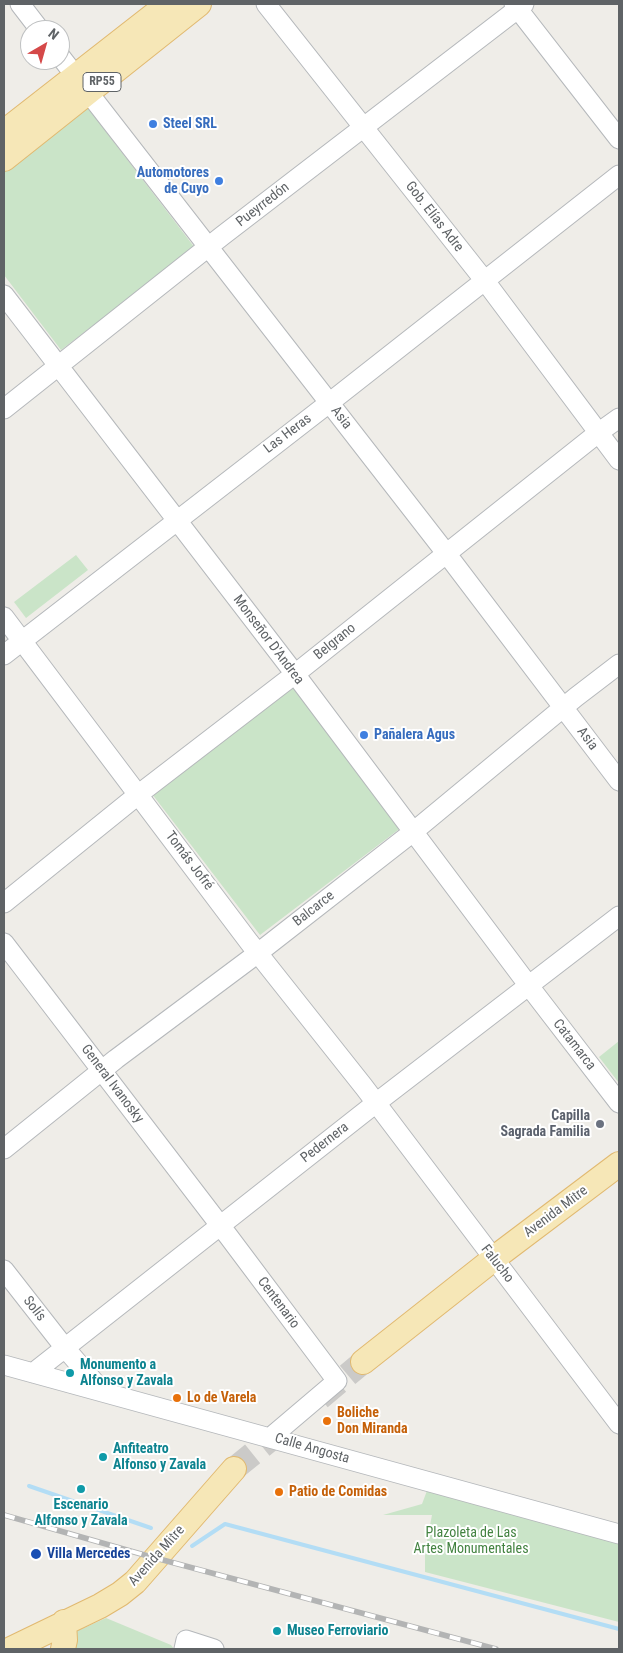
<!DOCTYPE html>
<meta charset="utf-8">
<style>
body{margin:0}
#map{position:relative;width:623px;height:1653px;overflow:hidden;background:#efede8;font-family:"Roboto Condensed",sans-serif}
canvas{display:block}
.frame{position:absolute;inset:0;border:5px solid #5f6366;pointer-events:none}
.north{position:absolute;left:20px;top:20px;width:50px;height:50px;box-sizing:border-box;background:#fff;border:1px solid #bfc1c2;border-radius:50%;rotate:38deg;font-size:14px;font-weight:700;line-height:20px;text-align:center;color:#5f6366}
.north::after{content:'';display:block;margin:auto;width:18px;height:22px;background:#d54949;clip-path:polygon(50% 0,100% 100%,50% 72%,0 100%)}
</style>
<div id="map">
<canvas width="623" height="1653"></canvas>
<div class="frame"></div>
<div class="north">N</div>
</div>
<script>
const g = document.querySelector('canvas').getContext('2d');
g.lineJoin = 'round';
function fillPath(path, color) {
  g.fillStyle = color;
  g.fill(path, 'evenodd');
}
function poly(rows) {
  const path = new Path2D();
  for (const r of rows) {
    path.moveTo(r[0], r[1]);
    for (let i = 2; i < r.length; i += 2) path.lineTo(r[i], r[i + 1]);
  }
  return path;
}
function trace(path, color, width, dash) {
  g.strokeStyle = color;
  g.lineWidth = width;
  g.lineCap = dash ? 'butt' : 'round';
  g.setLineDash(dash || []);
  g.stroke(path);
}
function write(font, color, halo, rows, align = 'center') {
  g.font = font + ' "Roboto Condensed",sans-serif';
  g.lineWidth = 4;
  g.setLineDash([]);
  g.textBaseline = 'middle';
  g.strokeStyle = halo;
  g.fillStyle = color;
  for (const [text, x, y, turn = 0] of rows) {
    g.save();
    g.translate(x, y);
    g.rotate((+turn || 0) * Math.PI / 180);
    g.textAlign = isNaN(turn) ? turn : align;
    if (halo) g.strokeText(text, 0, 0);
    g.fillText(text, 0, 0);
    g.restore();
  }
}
const green = poly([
 [87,107,195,248,61,350,4,275,4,170],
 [76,555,88,570,26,618,14,602],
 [294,686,402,827,260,935,152,794],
 [619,1041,619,1083,599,1057],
 [428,1488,619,1539,619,1622,425,1572,425,1551,432,1515,383,1515,422,1504],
 [106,1618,171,1645,174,1649,72,1649,77,1631]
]);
const stream = poly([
 [29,1486,151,1528],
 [192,1546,225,1524,619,1629]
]);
const majorTunnel = poly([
 [320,1398,363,1362],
 [234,1469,287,1426]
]);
const minor = poly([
 [20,4,40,30],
 [266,4,485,281,619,460],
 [514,4,619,139],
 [60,56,446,553,619,781],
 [4,295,295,674,529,986,619,1103],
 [4,409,222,236,524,4],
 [4,617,249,942,364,1087,619,1424],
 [4,655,329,403,619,175],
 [4,903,139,794,295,674,598,433,619,418],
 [4,943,229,1237,337,1381,271,1437],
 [4,1149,116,1059,258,953,413,832,576,697,619,664],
 [4,1270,65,1348,103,1392],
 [4,1365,619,1534],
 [33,1373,376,1103,619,916],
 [184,1649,186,1640,214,1649]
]);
const major = poly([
 [4,132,168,4],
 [4,159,199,4],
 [363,1362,501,1253,619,1164],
 [11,1649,100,1606,120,1594,135,1582,234,1469],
 [63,1649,65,1640,64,1622]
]);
const rail = poly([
 [4,1515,148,1556,496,1649]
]);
const markers = [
 [153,124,5,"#3f7fe0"],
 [219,181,5,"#3f7fe0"],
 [364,735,5,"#3f7fe0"],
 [600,1124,5,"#6b7280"],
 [70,1373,5,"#0f9aa8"],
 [177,1398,5,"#e8710a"],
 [327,1421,5,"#e8710a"],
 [103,1457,5,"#0f9aa8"],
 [81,1489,5,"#0f9aa8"],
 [279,1492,5,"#e8710a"],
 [36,1554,6,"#1a4fb4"],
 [277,1631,5,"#0f9aa8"]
];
const shields = [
 [102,82,38]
];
const shieldNames = [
 ["RP55",102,82]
];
const shopNames = [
 ["Steel SRL",163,124],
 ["Automotores",209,173,"right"],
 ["de Cuyo",209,189,"right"],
 ["Pañalera Agus",374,735]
];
const streetNames = [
 ["Pueyrredón",263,205,-38],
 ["Gob. Elías Adre",434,217,52],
 ["Asia",341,418,52],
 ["Las Heras",288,434,-37],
 ["Monseñor D'Andrea",268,640,53],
 ["Belgrano",335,642,-39],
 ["Asia",587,739,53],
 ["Tomás Jofré",189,861,53],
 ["Balcarce",314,909,-38],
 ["Catamarca",574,1045,52],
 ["General Ivanosky",112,1084,53],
 ["Pedernera",325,1143,-38],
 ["Avenida Mitre",556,1212,-37],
 ["Falucho",497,1264,52],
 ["Centenario",278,1303,53],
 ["Solís",34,1309,52],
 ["Calle Angosta",312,1449,16],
 ["Avenida Mitre",157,1556,-48]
];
const worshipNames = [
 ["Capilla",590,1116],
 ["Sagrada Familia",590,1132]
];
const cultureNames = [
 ["Monumento a",80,1365],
 ["Alfonso y Zavala",80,1381],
 ["Anfiteatro",113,1449],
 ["Alfonso y Zavala",113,1465],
 ["Escenario",81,1505,"center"],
 ["Alfonso y Zavala",81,1521,"center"],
 ["Museo Ferroviario",287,1631]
];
const foodNames = [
 ["Lo de Varela",187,1398],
 ["Boliche",337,1413],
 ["Don Miranda",337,1429],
 ["Patio de Comidas",289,1492]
];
const parkNames = [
 ["Plazoleta de Las",471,1533],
 ["Artes Monumentales",471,1549]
];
const transitNames = [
 ["Villa Mercedes",47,1554]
];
fillPath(green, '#cae4c8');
trace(stream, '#b3ddf5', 4);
trace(majorTunnel, '#cbcac8', 24, [24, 12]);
trace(minor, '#b5b8bb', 21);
trace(major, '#e1b970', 26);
trace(minor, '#fff', 19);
trace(major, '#f6e7b7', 24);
trace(rail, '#b3b4b4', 5.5);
trace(rail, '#fff', 4, [11]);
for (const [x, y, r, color] of markers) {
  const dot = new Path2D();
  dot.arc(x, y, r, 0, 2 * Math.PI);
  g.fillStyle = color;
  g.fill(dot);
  trace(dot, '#fff', 2);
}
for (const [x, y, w] of shields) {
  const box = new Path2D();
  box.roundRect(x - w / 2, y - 9.5, w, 19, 4);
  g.fillStyle = '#fff';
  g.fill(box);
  trace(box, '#5f6366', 1);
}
write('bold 12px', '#5f6366', null, shieldNames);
write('bold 14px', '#366cbe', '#fff', shopNames, 'left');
write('14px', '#5f6366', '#fff', streetNames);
write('bold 14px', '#5b616d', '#fff', worshipNames, 'right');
write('bold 14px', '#0d838f', '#fff', cultureNames, 'left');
write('bold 14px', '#c56008', '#fff', foodNames, 'left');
write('14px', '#438341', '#fff', parkNames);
write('bold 14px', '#164399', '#fff', transitNames, 'left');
</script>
